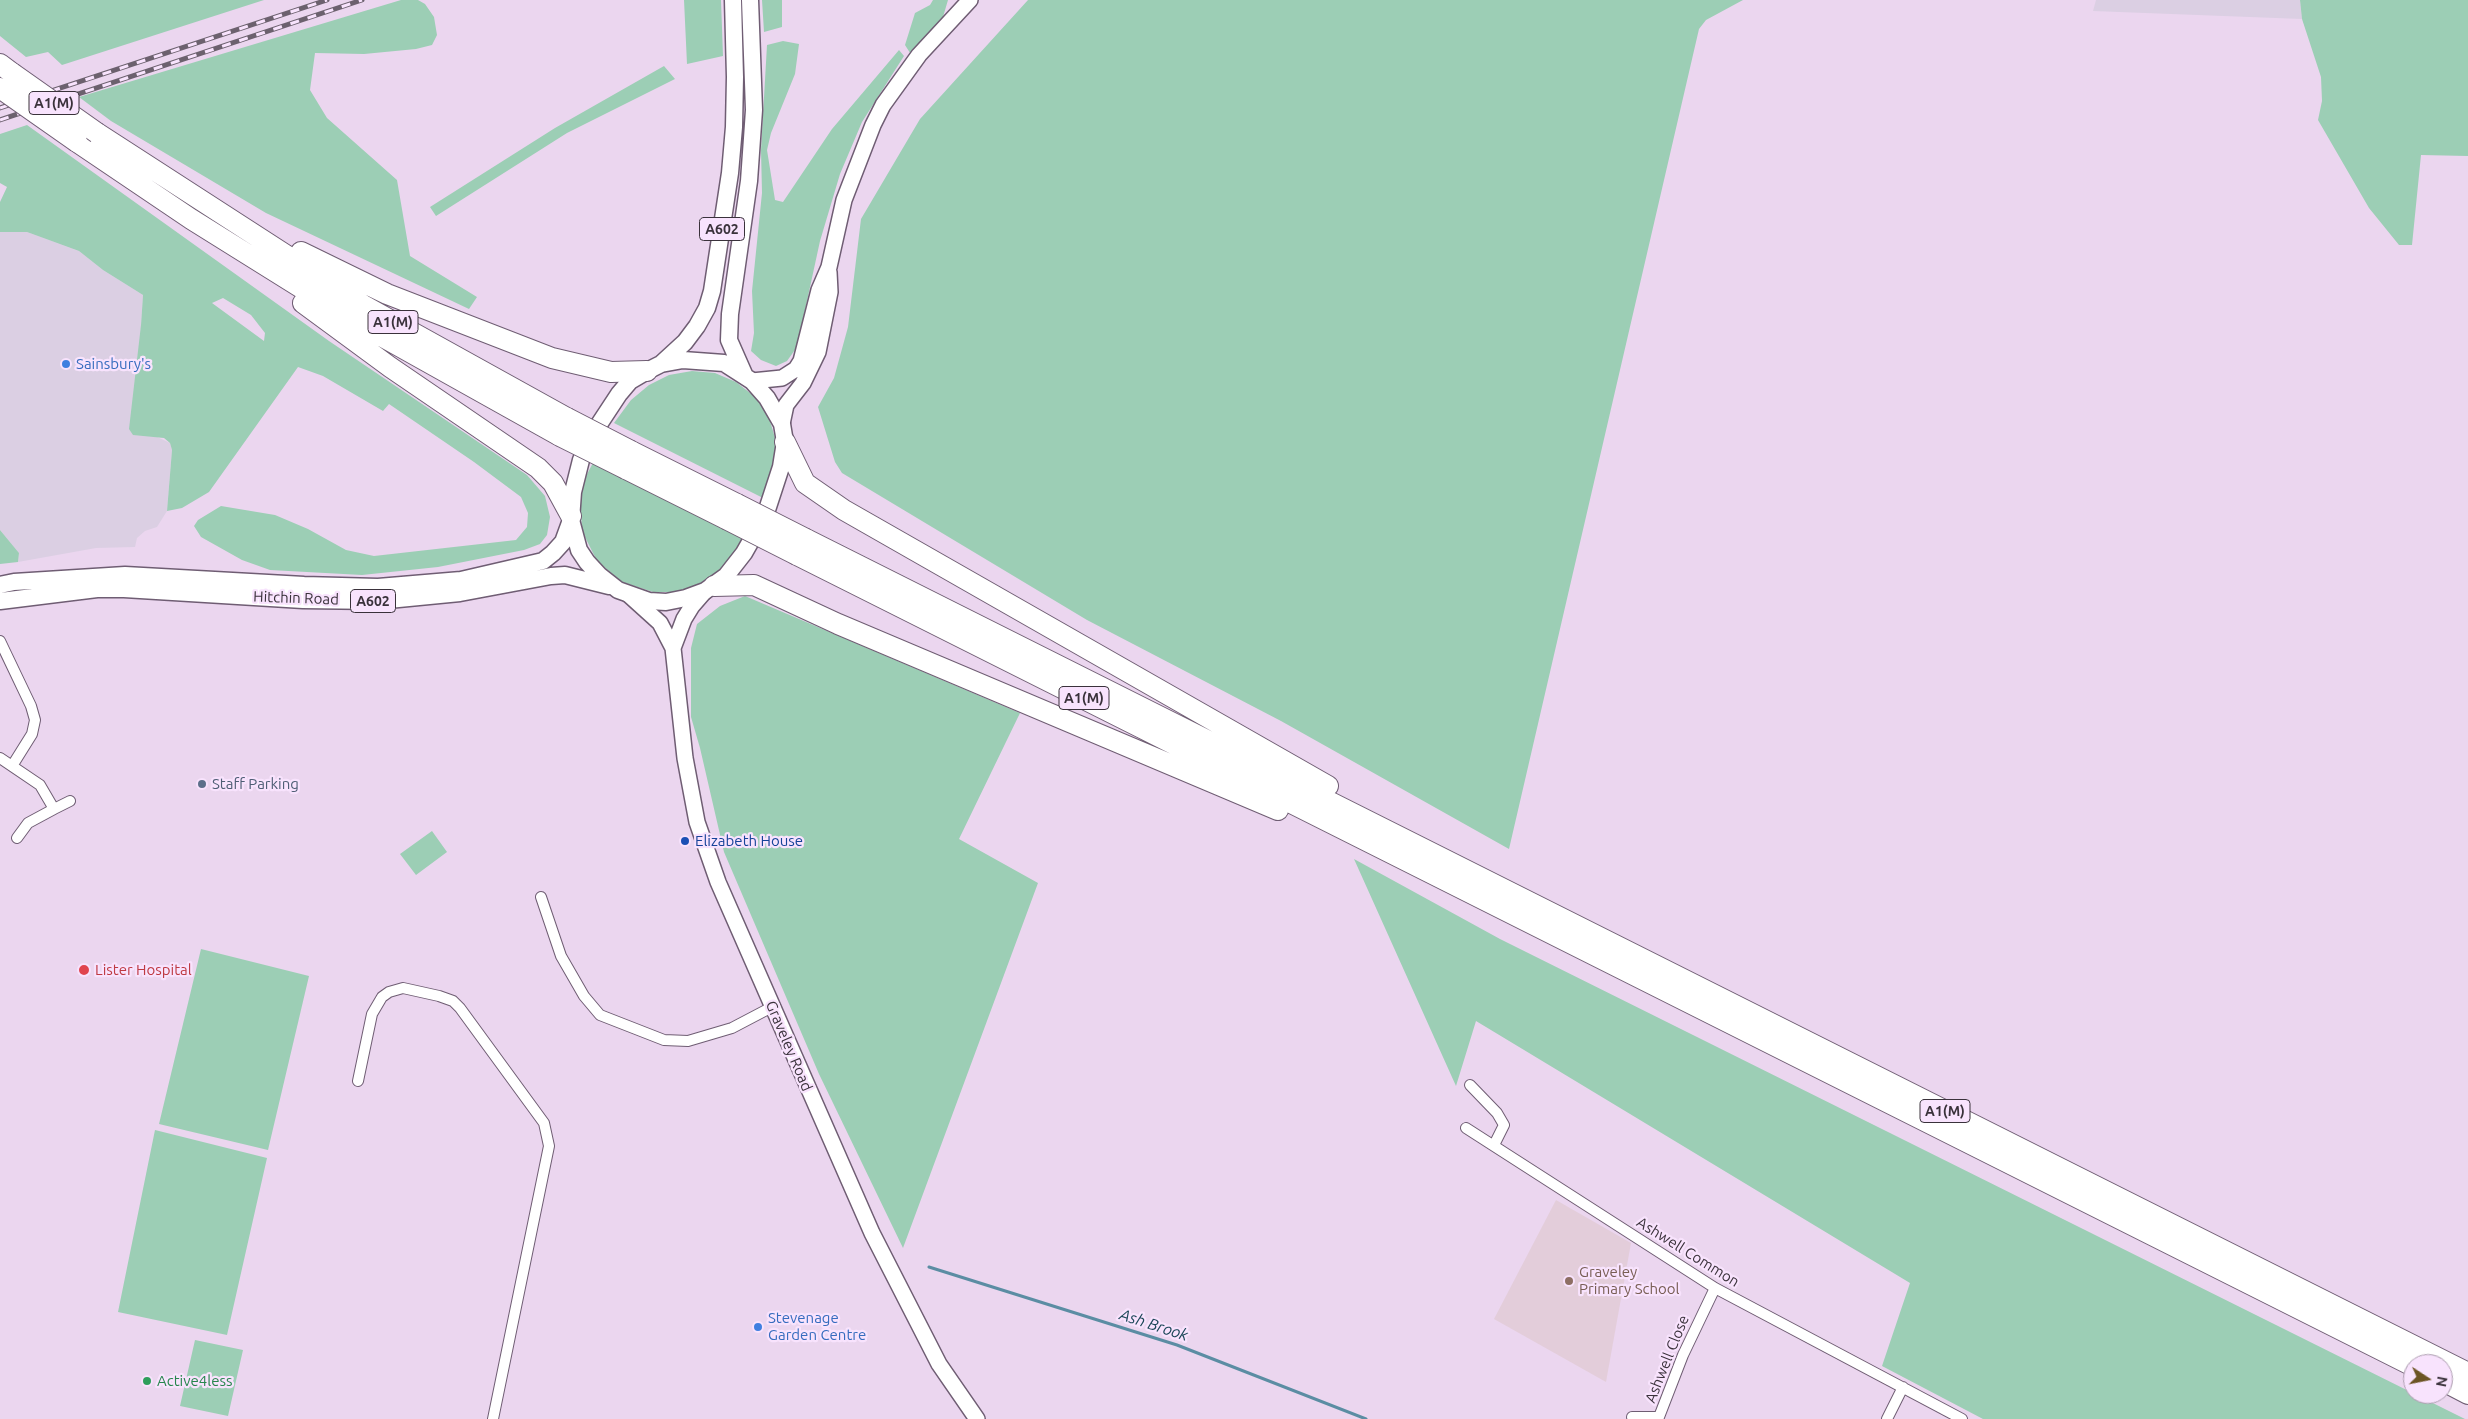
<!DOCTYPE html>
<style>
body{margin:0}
#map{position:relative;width:2468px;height:1419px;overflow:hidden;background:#ebd6ef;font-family:Ubuntu,sans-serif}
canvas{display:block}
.north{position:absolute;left:2403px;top:1354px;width:50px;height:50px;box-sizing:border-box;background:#f8e3fd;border:1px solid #ac9caf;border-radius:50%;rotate:101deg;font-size:14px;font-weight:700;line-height:20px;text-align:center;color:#3a323b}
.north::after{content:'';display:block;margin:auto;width:18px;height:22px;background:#6c5424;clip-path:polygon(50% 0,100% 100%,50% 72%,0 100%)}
</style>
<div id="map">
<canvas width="2468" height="1419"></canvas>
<div class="north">N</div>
</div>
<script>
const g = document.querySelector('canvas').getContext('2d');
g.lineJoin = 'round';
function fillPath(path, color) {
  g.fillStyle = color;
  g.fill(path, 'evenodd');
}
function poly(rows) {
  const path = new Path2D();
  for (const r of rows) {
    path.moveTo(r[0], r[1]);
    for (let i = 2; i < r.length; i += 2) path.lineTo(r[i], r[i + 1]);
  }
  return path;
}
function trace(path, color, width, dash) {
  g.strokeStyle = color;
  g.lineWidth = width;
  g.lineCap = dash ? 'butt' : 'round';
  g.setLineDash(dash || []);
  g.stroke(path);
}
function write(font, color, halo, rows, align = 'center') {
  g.font = font + ' Ubuntu,sans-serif';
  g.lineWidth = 4.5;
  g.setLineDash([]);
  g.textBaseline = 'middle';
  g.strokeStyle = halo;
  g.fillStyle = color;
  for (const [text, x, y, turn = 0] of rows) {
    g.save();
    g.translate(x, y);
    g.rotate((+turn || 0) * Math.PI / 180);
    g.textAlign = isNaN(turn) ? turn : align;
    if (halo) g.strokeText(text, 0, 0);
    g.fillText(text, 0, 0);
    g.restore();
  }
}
const commercial = poly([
 [2096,0,2300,0,2302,19,2093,11],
 [0,232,27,232,79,251,103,270,143,295,141,325,155,436,170,443,172,450,167,511,157,527,145,531,137,538,135,547,96,548,18,562,19,553,0,530]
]);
const education = poly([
 [1556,1200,1631,1243,1606,1382,1494,1319]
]);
const green = poly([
 [0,0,264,0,62,65,48,52,26,57,0,36],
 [401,0,418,0,425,4,434,17,437,35,432,45,416,49,364,54,315,53,310,90,327,118,397,180,410,256,477,297,469,309,266,213,111,121,79,97],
 [684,0,721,0,723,56,687,64],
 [762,0,782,0,782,27,764,32],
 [933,0,948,0,943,17,912,56,905,45,915,13,930,5],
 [1028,0,1743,0,1706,20,1699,29,1509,849,1281,721,1087,620,842,473,835,462,818,407,834,378,848,327,861,219,920,119],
 [2300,0,2468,0,2468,156,2421,155,2412,245,2399,245,2369,208,2318,120,2322,101,2321,77,2302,19],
 [783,41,799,44,795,74,771,133,767,150,775,200,783,202,832,129,899,50,904,56,862,122,840,174,820,241,797,347,787,361,776,366,761,360,751,351,754,333,752,291,762,193,761,150,767,45],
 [664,66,675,79,567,133,436,216,430,207,555,128],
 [27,125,329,341,527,475,545,496,550,517,547,535,540,544,524,550,438,567,362,575,270,570,242,560,201,537,194,526,198,520,221,506,275,515,308,529,346,550,374,556,516,540,527,527,528,513,521,497,474,462,389,404,383,411,323,376,298,367,209,492,182,508,167,511,172,450,170,443,164,438,133,435,129,429,141,325,143,295,103,270,79,251,27,232,0,232,0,202,7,187,0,183,0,134],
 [223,298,251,315,265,333,264,341,212,303],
 [692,371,715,373,736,382,754,396,768,414,778,448,765,499,614,423,631,400,649,385,669,375],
 [594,461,746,538,723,568,696,586,675,592,653,592,622,582,597,561,582,531,580,498,586,476],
 [0,530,19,553,18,562,0,564],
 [745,596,1020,713,959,839,1038,883,903,1248,819,1074,724,852,700,748,691,717,691,648,697,624,720,606],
 [432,831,447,852,416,875,400,854],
 [1354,859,1500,939,2465,1419,1983,1419,1882,1366,1910,1283,1476,1021,1456,1086],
 [201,949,309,976,268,1150,159,1124],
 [155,1130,267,1158,227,1335,118,1312],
 [195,1340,243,1350,228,1416,180,1406]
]);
const stream = poly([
 [929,1267,1177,1345,1366,1419]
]);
const street = poly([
 [0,641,31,706,35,720,32,734,12,766],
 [0,758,40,785,54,809,70,801],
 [17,838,28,823,54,809],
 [541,897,561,956,584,996,600,1015,664,1040,688,1041,732,1028,772,1007],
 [358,1081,372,1014,382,997,389,992,403,988,439,996,453,1001,460,1008,544,1123,549,1146,493,1419],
 [1470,1085,1497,1113,1504,1125,1494,1145],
 [1466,1128,1715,1288,1962,1419],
 [1632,1417,1659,1417,1683,1355,1715,1288],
 [1887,1419,1903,1387]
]);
const secondary = poly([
 [752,381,782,378,796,369,801,361,819,290,829,267,844,200,873,125,883,105,919,55,970,0],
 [782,424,786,405,803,383,818,352,830,292,829,272],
 [629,595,660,623,673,648,685,758,697,822,718,882,872,1233,939,1364,977,1419],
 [673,648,684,619,692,606,705,591]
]);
const primary = poly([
 [683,360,724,363,752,381,767,398,782,424,785,442,781,467,765,516,744,553,726,576,705,591,686,598,666,602,649,601,618,590,599,575,587,562,579,550,571,520,573,492,581,460,590,438,619,394,630,381,647,371,661,364,683,360],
 [661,364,685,342,697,326,707,308,712,291,730,173,734,127,735,77,733,0],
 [744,374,729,340,730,314,749,181,754,110,750,0],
 [0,585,14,582,125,575,304,585,378,587,461,580,543,561,553,553,563,542,571,520],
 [0,601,97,589,124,589,303,600,378,601,460,593,551,576,565,575,609,586]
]);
const highway = poly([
 [0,64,12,73],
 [97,133,363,305,567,418],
 [77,142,191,219,356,322,560,436],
 [301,252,387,294,552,358,611,372,647,371],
 [303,303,390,367,538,468,553,483,571,516],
 [785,442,805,483,844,510,1328,786],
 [631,451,737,504],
 [626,469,726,519],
 [806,539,2468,1373],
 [797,555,2413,1366],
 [714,586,754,585,838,624,1278,810],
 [2443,1381,2468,1394]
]);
const rail = poly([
 [0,108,327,0],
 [0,120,362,0]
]);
const highwayBridge = poly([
 [12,73,97,133],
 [0,88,77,142],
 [567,418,631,451],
 [560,436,626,469],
 [737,504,806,539],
 [726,519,797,555]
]);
const markers = [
 [66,364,5,"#3f7fe0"],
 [202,784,5,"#5c6f8a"],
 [685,841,5,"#1a4fb4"],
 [84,970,6,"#e0444e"],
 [1569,1281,5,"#8d6e63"],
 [758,1327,5,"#3f7fe0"],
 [147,1381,5,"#2e9e5b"]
];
const shields = [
 [54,103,50],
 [722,229,45],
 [393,322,50],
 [373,601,45],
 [1084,698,50],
 [1945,1111,50]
];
const shieldNames = [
 ["A1(M)",54,103],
 ["A602",722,229],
 ["A1(M)",393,322],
 ["A602",373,601],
 ["A1(M)",1084,698],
 ["A1(M)",1945,1111]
];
const shopNames = [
 ["Sainsbury's",76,364],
 ["Stevenage",768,1318],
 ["Garden Centre",768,1335]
];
const streetNames = [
 ["Hitchin Road",296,598,2],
 ["Graveley Road",789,1046,67],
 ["Ashwell Common",1688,1252,32],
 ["Ashwell Close",1667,1359,-68]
];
const serviceNames = [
 ["Staff Parking",212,784]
];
const transitNames = [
 ["Elizabeth House",695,841]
];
const healthNames = [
 ["Lister Hospital",95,970]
];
const educationNames = [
 ["Graveley",1579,1272],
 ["Primary School",1579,1289]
];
const leisureNames = [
 ["Active4less",157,1381]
];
const waterNames = [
 ["Ash Brook",1154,1325,18]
];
fillPath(commercial, '#dbcfe3');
fillPath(education, '#e3cdda');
fillPath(green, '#9cceb5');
trace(stream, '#5b8da3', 3);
trace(street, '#6f5d73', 12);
trace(secondary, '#6f5d73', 18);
trace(primary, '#6f5d73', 19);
trace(highway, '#6f5d73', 22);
trace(street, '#fff', 10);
trace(secondary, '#fff', 15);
trace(primary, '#fff', 16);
trace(highway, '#fff', 20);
trace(rail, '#6c616e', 5);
trace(rail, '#f8e3fd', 3, [9]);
trace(highwayBridge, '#6f5d73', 22, []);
trace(highwayBridge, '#fff', 20);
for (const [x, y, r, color] of markers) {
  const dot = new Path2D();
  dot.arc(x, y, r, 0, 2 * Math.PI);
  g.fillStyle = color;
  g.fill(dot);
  trace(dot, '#f8e3fd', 2);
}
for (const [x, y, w] of shields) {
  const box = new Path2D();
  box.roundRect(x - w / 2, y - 11.5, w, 23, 4);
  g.fillStyle = '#f8e3fd';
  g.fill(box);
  trace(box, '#3a323b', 1);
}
write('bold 14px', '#3a323b', null, shieldNames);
write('15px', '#366cbe', '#f8e3fd', shopNames, 'left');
write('15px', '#3a323b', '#f8e3fd', streetNames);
write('15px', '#4e5e75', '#f8e3fd', serviceNames, 'left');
write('15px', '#164399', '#f8e3fd', transitNames, 'left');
write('15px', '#be3a42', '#f8e3fd', healthNames, 'left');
write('15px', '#785e54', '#f8e3fd', educationNames, 'left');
write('15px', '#27864d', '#f8e3fd', leisureNames, 'left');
write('italic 16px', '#1a4657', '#f8e3fd', waterNames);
</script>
